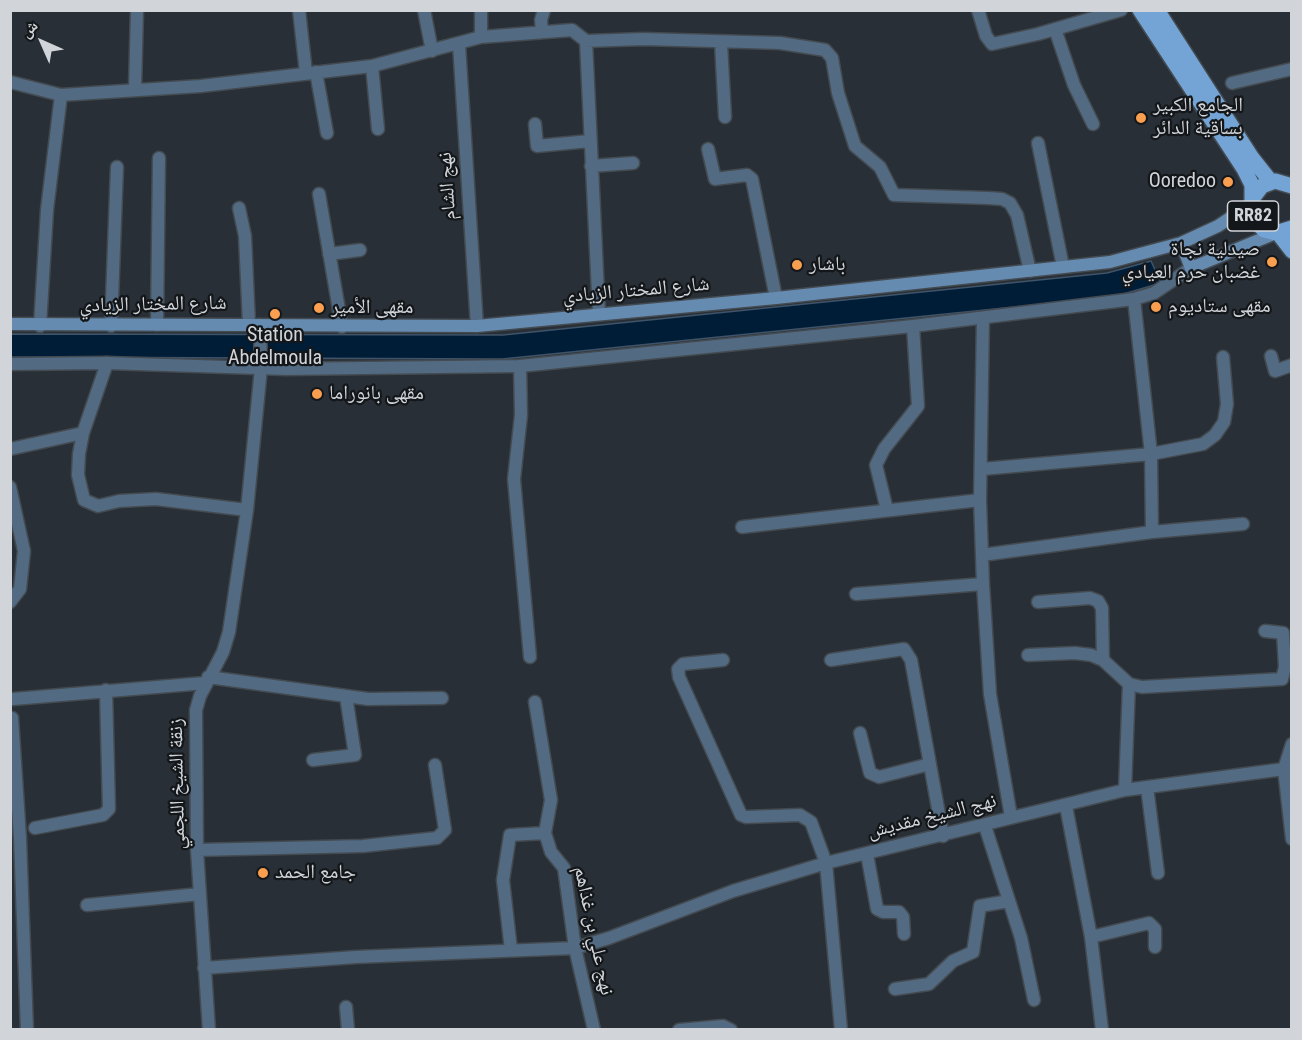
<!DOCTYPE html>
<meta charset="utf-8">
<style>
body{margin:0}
#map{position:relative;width:1302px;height:1040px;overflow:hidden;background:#282f36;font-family:"Roboto Condensed","Noto Naskh Arabic",sans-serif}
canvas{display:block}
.frame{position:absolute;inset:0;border:12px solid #d1d5da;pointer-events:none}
.north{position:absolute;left:12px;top:12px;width:60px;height:60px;-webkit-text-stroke:4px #14171a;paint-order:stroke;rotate:315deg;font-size:16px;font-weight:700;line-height:24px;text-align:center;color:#d1d5da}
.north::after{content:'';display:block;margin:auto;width:21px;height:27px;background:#d1d5da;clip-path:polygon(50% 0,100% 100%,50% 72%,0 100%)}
</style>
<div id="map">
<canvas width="1302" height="1040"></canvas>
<div class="frame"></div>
<div class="north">ش</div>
</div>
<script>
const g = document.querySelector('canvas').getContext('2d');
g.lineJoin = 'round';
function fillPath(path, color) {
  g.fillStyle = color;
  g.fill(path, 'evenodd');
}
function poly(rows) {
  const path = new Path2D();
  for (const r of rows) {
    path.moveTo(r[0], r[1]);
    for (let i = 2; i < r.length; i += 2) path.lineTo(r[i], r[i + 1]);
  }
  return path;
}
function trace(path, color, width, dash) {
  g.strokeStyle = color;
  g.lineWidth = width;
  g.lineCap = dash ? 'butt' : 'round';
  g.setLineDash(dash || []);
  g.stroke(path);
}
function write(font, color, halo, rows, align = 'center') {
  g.font = font + ' "Roboto Condensed","Noto Naskh Arabic",sans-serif';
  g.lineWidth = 4.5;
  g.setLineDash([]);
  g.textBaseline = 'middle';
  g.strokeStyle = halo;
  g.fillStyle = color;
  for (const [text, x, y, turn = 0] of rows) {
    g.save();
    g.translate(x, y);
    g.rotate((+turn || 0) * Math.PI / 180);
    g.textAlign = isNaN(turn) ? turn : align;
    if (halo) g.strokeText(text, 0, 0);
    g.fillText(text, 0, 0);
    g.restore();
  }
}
const water = poly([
 [1151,261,1161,283,1113,297,502,359,11,357,10,334,503,335,1107,273,1151,261]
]);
const minor = poly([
 [299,10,306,73],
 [424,10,432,51],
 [978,10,986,36,992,44,1038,34,1121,10],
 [1055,29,1074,85,1093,124],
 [542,32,541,20,544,10],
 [481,37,481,10],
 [586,41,644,39,780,43,825,50,832,58,838,93,855,146,880,167,894,195,988,198,1002,199,1010,203,1017,215,1030,271],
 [721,43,725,117],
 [459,44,477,326],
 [372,66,378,129],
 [316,72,327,133],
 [10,82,61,95,201,86,372,66,481,37,572,30,586,41,599,314],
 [1232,83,1292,69],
 [135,89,137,10],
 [535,124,537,146,590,141],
 [1038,143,1063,267],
 [708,149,715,179,747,175,752,179,776,298],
 [591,166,633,163],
 [319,194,342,327],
 [239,208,245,236,249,324],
 [329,254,360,250],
 [1134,299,1151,454,1152,532],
 [983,318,980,500,983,584,990,694,1011,817],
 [157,325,159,158],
 [40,326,47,210,61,95],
 [111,326,117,167],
 [1271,356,1275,371,1292,365],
 [107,363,83,433,79,454,78,475,84,500,98,506,119,501,156,499,247,510],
 [520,366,521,415,514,479,530,657],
 [10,449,83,433],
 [982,469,1151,454,1203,444,1215,435,1224,422,1227,404,1223,357],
 [10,487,24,551,20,589,10,602],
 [887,510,876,465,884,449,918,406,913,326],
 [742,527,980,500],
 [982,555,1152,532,1243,524],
 [856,594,983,584],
 [1038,602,1090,598,1098,601,1102,608,1103,660,1129,684],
 [1028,655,1075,653,1091,655,1103,660],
 [723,660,683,664,678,669,679,677,741,815,746,817,800,815,811,822,826,863,841,1030],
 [831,660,904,649,911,660,943,836],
 [208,677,368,699,442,698],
 [13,699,205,683],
 [535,702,551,800,545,833,551,852,564,868,575,948,594,1030],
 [12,718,20,838,27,1030],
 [860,733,870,773,879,777,930,764],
 [313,760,355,755,346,696],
 [1284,769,1292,839],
 [1147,787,1158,873],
 [1125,790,1129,684,1142,687,1282,679,1285,667,1283,633,1265,631],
 [1066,806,1091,937,1102,1030],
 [985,826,1021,938,1034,1000],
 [35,828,103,815,109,809,106,690],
 [197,850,363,846,437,838,445,830,435,765],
 [867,854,877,909,883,912,899,912,903,917,904,934],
 [87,905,200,894],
 [1091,937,1149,923,1155,929,1155,947],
 [511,950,503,880,510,835,545,833],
 [204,968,356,957,575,948,609,938,733,891,826,863,1125,790,1284,769,1292,744],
 [895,989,929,984,953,961,973,952,980,906,1009,901],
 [346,1007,348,1030],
 [209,1030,197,850,196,710,200,696,223,652,229,632,247,510,261,368],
 [679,1030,723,1026,731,1030]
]);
const tertiary = poly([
 [260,325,261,368],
 [10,364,107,363,286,369,520,366,913,326,1134,299,1154,293,1191,268]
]);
const secondary = poly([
 [1181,243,1191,268,1276,233],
 [10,324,477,326,776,298,1110,262,1181,243,1218,226,1251,204]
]);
const primary = poly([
 [1140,10,1244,169,1252,185,1252,199],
 [1157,10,1252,158,1271,182],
 [1292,186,1275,181,1262,186,1252,199,1251,210,1255,221,1264,230,1276,233,1292,228],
 [1278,233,1292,251]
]);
const markers = [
 [1141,118,6,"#fa9f4f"],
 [1228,182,6,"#fa9f4f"],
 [1272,262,6,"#fa9f4f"],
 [797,265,6,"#fa9f4f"],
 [1156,307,6,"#fa9f4f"],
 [319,308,6,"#fa9f4f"],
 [275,314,6,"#fa9f4f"],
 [317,394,6,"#fa9f4f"],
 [263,873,6,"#fa9f4f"]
];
const shields = [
 [1253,216,51]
];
const shieldNames = [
 ["RR82",1253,216]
];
const poiNames = [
 ["الجامع الكبير",1153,106],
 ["بساقية الدائر",1153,129],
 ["Ooredoo",1216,182,"right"],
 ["صيدلية نجاة",1260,250,"right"],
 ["غضبان حرم العيادي",1260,273,"right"],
 ["باشار",809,265],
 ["مقهى ستاديوم",1168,307],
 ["مقهى الأمير",331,308],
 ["Station",275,336,"center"],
 ["Abdelmoula",275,359,"center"],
 ["مقهى بانوراما",329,394],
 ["جامع الحمد",275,873]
];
const streetNames = [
 ["نهج الشام",448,186,-94],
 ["شارع المختار الزيادي",636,291,-5],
 ["شارع المختار الزيادي",153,305,-1],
 ["زنقة الشيخ اللجمي",178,784,-91],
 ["نهج الشيخ مقديش",932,817,-14],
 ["نهج علي بن غذاهم",593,931,78]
];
fillPath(water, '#001d38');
trace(water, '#3f5469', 1.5);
trace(minor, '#434a50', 15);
trace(tertiary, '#434a50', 15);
trace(secondary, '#434a50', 15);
trace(primary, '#434a50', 18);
trace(minor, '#526a82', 12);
trace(tertiary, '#526a82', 12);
trace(secondary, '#658bb1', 12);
trace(primary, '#73a4d5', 15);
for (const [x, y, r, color] of markers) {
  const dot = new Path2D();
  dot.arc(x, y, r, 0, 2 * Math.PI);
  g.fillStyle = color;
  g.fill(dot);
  trace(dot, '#14171a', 2);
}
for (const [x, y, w] of shields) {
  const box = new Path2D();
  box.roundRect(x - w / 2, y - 15, w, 30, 4.5);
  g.fillStyle = '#14171a';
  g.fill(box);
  trace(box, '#d1d5da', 1.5);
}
write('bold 18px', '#d1d5da', null, shieldNames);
write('20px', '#d1d5da', '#14171a', poiNames, 'left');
write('20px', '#d1d5da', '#14171a', streetNames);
</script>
